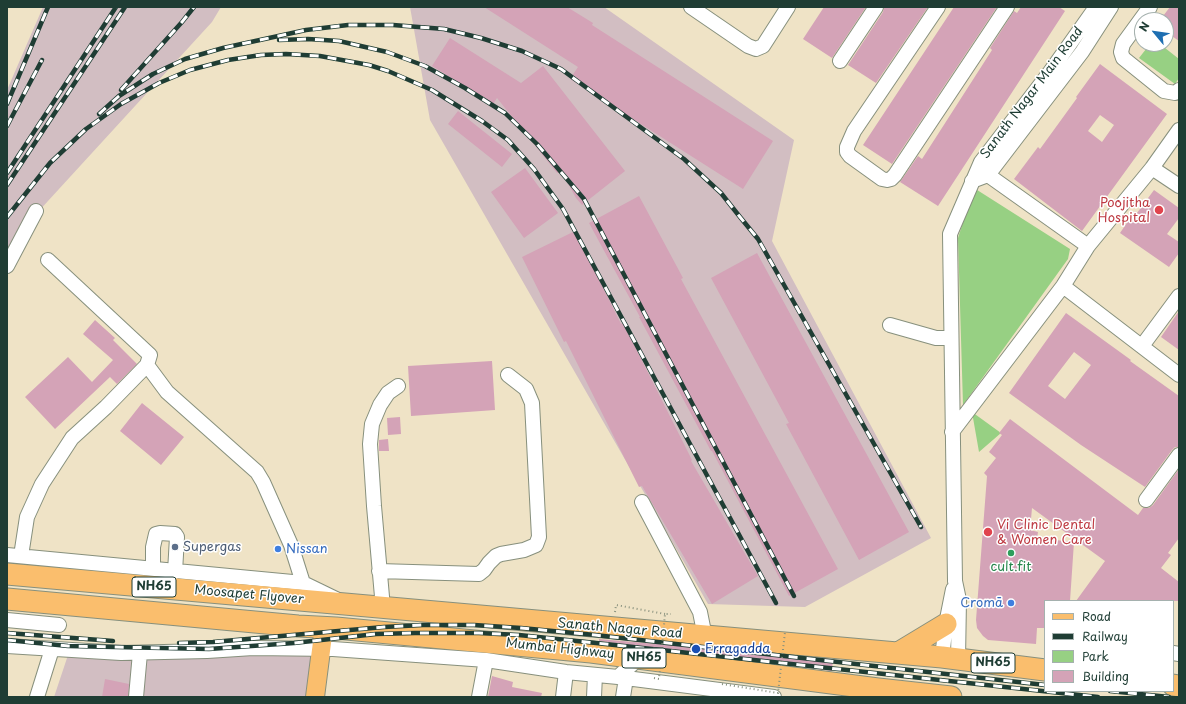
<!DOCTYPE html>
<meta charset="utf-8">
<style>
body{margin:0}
#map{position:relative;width:1186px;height:704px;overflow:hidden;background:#efe3c6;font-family:"Playpen Sans",sans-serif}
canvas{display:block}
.frame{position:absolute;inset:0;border:8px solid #1f3d34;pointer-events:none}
.legend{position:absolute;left:1044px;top:600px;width:130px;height:92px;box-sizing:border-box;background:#fff;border:1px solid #a5b1ae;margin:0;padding:5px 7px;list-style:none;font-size:12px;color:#1f3d34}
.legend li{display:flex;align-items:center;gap:8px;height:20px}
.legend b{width:20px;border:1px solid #a5b1ae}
.north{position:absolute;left:1134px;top:12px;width:40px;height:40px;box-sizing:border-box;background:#fff;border:1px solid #a5b1ae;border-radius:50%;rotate:299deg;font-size:11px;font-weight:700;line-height:16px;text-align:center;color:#1f3d34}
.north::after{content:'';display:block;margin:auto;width:14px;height:18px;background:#1f6fb2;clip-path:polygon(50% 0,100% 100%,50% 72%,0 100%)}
</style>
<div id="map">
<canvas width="1186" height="704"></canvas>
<div class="frame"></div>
<ul class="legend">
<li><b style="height:5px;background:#fabe6d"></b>Road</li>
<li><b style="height:5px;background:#1f3d34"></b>Railway</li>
<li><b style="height:11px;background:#97d083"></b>Park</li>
<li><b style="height:11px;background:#d4a3b7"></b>Building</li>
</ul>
<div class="north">N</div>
</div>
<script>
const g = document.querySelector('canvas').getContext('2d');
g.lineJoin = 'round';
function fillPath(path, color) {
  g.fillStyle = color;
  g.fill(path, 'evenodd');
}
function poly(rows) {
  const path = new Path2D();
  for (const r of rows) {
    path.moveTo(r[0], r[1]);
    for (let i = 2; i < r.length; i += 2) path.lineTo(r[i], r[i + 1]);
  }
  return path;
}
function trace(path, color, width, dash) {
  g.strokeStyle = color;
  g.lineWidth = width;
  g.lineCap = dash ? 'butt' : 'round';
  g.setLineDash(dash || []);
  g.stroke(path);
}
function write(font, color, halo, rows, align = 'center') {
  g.font = font + ' "Playpen Sans",sans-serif';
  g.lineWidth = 3;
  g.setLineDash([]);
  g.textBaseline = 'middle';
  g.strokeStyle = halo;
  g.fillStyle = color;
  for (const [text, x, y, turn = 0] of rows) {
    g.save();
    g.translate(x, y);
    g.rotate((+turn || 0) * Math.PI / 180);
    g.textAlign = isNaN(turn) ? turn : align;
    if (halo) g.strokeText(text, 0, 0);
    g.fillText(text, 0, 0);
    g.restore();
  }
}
const industrial = poly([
 [43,7,221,7,212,22,37,213,7,252,7,90],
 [410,7,604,7,794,140,772,241,931,538,805,607,708,604,430,120],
 [72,643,317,652,313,697,54,697]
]);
const green = poly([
 [1150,44,1160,44,1179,59,1179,78,1175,84,1139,58],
 [974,188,1070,249,1068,259,963,405,958,238],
 [972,412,1001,433,979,452]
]);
const building = poly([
 [484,7,567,7,593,23,592,25,773,141,743,189,570,79,578,67],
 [824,7,866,7,832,58,803,39],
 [884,7,928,7,876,83,848,65,883,12],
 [954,7,997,7,892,164,863,145],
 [1021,7,1059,7,1065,11,938,206,900,182,918,156,922,159,992,50,990,48,1014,11,1017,13],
 [1170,7,1179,7,1179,41,1166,32,1166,20,1160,20],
 [450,38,521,83,543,66,625,171,582,205,576,198,561,171,557,173,497,98,493,104,432,66],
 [1100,64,1167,114,1082,231,1014,179,1038,147,1040,149,1077,98,1076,97],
 [1100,115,1114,125,1102,142,1088,131],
 [458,111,512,154,502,167,448,124],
 [525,168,558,213,524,238,491,192],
 [1154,190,1179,208,1179,218,1167,234,1179,242,1179,253,1169,267,1120,233,1135,211,1137,213],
 [639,196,683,278,681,279,838,569,789,596,712,451,711,451,639,317,640,317,589,223],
 [575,231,621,324,623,323,692,460,691,461,758,576,712,604,642,486,639,487,566,341,564,342,522,257],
 [757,253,909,532,859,560,786,424,789,423,711,278],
 [1179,311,1179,350,1161,337],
 [1066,313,1131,360,1130,361,1179,396,1179,447,1175,447,1172,450,1145,487,1081,445,1009,393],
 [1074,352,1091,365,1065,399,1048,386],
 [95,320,115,338,113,340,137,364,117,384,110,377,55,429,25,397,68,357,92,382,113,360,83,334],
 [492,361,495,410,411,416,408,366],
 [142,403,184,437,161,465,120,431],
 [400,417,401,434,388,435,387,418],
 [1010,419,1138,515,1143,508,1149,508,1153,505,1179,469,1179,538,1168,553,1171,555,1161,568,1179,582,1179,601,1076,601,1105,561,1032,508,1030,530,1038,532,1037,538,1074,542,1070,601,1045,601,1045,628,1037,628,1036,644,988,640,983,636,977,628,976,620,987,476,984,473,996,458,989,452,1002,435,999,433],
 [388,439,389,451,379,451,379,440],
 [599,639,833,659,832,671,599,641],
 [492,676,513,682,512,687,542,693,541,697,488,697],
 [105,679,129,684,128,697,102,697]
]);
const path = poly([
 [615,612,616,605,665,614]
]);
const minor = poly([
 [691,7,748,46,756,49,763,46,788,7],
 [938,7,854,131,847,147,847,152,850,156,882,179,887,180,891,179,895,175,1007,7],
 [1150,7,1123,44,1121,52,1123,58,1164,91,1175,93,1179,90],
 [840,61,876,7],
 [1152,168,1179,186],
 [988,175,1088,246],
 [972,181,988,175,1082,52,1111,7],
 [7,266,36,211],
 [1063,286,1179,375],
 [890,325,936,338,951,338],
 [1142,346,1179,296],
 [147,365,167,392,257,472,263,482,291,545,303,583],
 [952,432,1063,286,1088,246,1152,168,1179,130],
 [1146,500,1179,455],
 [642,502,700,612,705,637],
 [7,555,303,583,336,599],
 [21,556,27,517,42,484,72,438,106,407,147,365,150,355,48,260],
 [153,568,153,547,156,534,160,533,175,534,177,537,175,572],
 [379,571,479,574,484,570,489,563,496,556,501,554,524,550,536,545,539,537,532,403,526,389,508,375],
 [383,608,374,506,370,444,372,424,380,405,388,393,398,386],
 [7,620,59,625],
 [7,646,121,653,207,651,253,648,333,649,486,660,566,672,618,677,640,657],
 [1173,653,1179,654],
 [942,657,946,624,953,589],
 [958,659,959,600,955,581,950,234,981,162,1050,72,1096,7],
 [618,677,774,697],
 [37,697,52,649],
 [136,697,140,653],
 [479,697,486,660],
 [563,697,566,672],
 [594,697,595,675],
 [623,697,626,678]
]);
const major = poly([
 [315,697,324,627]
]);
const highway = poly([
 [7,574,942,657,1045,670],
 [7,599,298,626,336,628,591,652,878,689,951,697],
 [898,653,946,624],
 [1173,685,1179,686]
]);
const rail = poly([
 [279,40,308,39,339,41,387,52,425,66,465,88,505,113,537,144,584,199,794,596],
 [121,90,182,22,194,7],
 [7,104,48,7],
 [99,114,119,96,153,74,185,59,223,48,306,30,348,25,393,25,444,29,481,38,522,51,561,69,684,159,721,193,740,217,758,239,921,527],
 [7,126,42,60],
 [7,173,116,7],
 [7,185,125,7],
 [7,217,50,163,86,129,121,104,159,83,190,70,228,60,261,55,286,54,320,56,369,65,388,71,432,90,482,121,508,140,534,169,563,209,776,603],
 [7,633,113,641],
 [7,640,68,646,209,649,294,643,376,634,415,633,479,633,519,635,596,643,1098,697],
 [179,643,213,642,384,627,423,625,474,625,521,628,595,635,1045,685],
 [1110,691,1169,697]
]);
const pathBridge = poly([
 [654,678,659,679,665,614,671,614],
 [722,684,778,693,785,632]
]);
const markers = [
 [1159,210,5,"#e0444e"],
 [988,532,5,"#e0444e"],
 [175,547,4,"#5c6f8a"],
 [278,549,4,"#3f7fe0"],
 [1011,553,4,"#2e9e5b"],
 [1011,603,4,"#3f7fe0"],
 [696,649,5,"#1a4fb4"]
];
const shields = [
 [154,587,44],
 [644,658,44],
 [993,663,44]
];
const shieldNames = [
 ["NH65",154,587],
 ["NH65",644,658],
 ["NH65",993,663]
];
const streetNames = [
 ["Sanath Nagar Main Road",1032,93,-53],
 ["Moosapet Flyover",249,595,5],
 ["Sanath Nagar Road",620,629,5],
 ["Mumbai Highway",560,649,6]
];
const healthNames = [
 ["Poojitha",1150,203],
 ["Hospital",1150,218],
 ["Vi Clinic Dental",997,525,"left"],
 ["& Women Care",997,540,"left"]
];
const serviceNames = [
 ["Supergas",183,547]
];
const shopNames = [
 ["Nissan",286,549],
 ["Cromā",1003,603,"right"]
];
const leisureNames = [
 ["cult.fit",1011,567]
];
const transitNames = [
 ["Erragadda",705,649]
];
fillPath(industrial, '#d2bec2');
fillPath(green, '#97d083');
fillPath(building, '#d4a3b7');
trace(minor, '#87907d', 16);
trace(major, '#87907d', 20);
trace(highway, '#87907d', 23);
trace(path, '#87907d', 2, [1, 3]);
trace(minor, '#fff', 14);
trace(major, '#fabe6d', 18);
trace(highway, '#fabe6d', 21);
trace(rail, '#1f3d34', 4.5);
trace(rail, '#fff', 3, [9]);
trace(pathBridge, '#87907d', 2, [1, 3]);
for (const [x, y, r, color] of markers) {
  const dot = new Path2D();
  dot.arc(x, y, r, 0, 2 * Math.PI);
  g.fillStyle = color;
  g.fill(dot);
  trace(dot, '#fff', 1.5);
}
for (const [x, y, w] of shields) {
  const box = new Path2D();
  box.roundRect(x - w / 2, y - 10, w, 20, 3);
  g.fillStyle = '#fff';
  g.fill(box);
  trace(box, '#1f3d34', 1);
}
write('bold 12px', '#1f3d34', null, shieldNames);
write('13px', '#1f3d34', '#fff', streetNames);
write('13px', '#be3a42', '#fff', healthNames, 'right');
write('13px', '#4e5e75', '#fff', serviceNames, 'left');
write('13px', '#366cbe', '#fff', shopNames, 'left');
write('13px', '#27864d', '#fff', leisureNames);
write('13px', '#164399', '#fff', transitNames, 'left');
</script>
